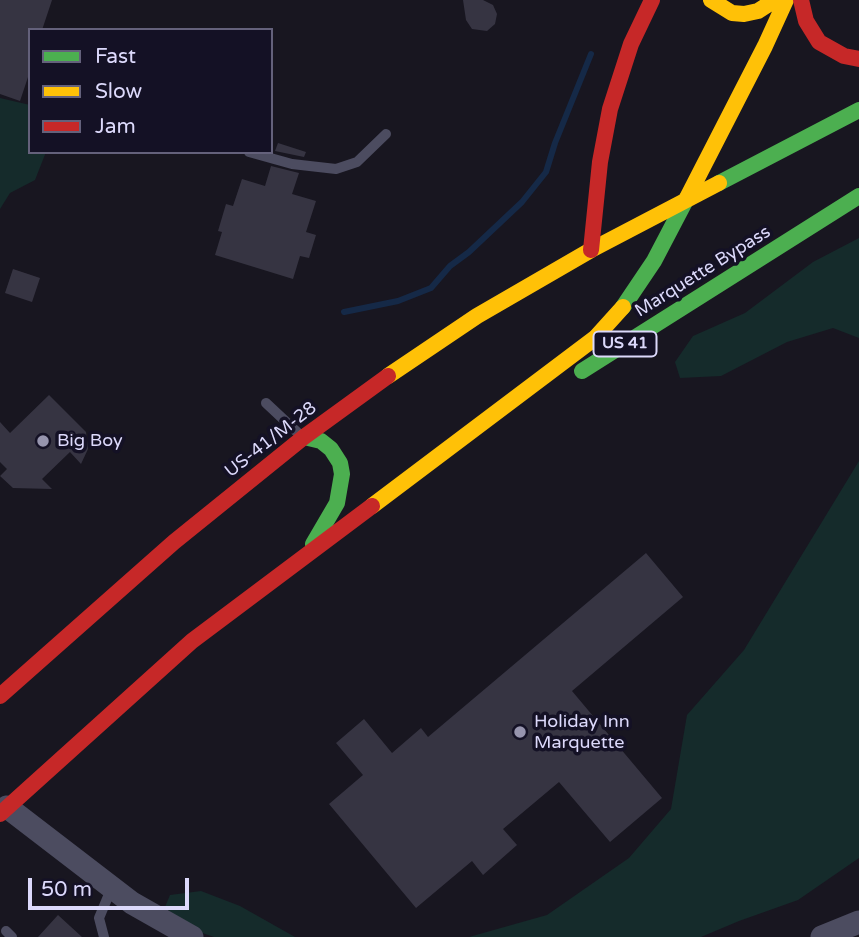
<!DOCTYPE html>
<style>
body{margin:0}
#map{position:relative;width:859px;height:937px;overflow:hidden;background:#181620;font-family:"Varela Round",sans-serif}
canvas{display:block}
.legend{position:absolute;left:28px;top:28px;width:245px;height:126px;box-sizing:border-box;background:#141125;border:2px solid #64617b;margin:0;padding:9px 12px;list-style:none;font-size:21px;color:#dcd9fb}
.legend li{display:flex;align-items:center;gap:14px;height:35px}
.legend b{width:35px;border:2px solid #64617b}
.scale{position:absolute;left:28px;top:878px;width:161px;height:32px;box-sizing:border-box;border:4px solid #dcd9fb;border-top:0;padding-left:9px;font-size:21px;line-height:24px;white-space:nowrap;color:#dcd9fb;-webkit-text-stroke:5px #141125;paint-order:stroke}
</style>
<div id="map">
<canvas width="859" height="937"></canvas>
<ul class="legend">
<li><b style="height:9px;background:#4caf50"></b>Fast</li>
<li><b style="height:9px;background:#ffc107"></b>Slow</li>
<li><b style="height:9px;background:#c62828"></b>Jam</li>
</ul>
<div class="scale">50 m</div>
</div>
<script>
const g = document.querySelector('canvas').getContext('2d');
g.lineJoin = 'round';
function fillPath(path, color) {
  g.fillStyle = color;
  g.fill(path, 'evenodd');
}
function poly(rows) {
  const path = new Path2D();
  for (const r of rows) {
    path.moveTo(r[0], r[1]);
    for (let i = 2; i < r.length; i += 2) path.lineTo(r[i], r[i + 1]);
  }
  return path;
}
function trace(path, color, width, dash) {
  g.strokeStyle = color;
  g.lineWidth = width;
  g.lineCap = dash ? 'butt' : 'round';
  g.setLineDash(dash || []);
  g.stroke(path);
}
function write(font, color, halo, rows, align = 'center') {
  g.font = font + ' "Varela Round",sans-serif';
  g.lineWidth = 7;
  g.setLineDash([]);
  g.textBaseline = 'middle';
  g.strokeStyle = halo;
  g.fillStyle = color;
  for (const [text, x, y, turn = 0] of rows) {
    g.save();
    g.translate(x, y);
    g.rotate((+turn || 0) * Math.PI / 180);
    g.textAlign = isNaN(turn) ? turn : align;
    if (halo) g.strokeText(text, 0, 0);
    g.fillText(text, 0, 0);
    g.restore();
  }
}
const green = poly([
 [0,98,30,105,30,152,46,152,35,180,10,193,0,209],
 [859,238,859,338,833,328,787,342,721,376,680,378,675,362,693,336,745,313,813,262],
 [859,461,859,858,798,900,739,921,701,937,469,937,547,915,629,858,671,809,687,715,744,650],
 [201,891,240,906,295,937,214,937,188,928,165,907,170,895]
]);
const stream = poly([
 [344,312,398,301,431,288,450,266,469,252,522,202,546,172,555,143,591,54]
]);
const building = poly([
 [0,0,52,0,42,30,30,30,30,71,20,101,0,94],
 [463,0,483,0,493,5,497,14,495,24,487,31,472,29,466,20],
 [278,143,306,152,304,157,275,151],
 [271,166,299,173,292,194,316,201,306,232,316,235,309,258,300,256,293,279,215,255,222,232,218,231,226,204,233,206,242,179,265,186],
 [13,269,40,278,32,302,5,293],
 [49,395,86,432,88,449,81,464,70,452,42,479,52,489,13,488,0,476,7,469,0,462,0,422,10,433],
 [646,553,683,597,572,691,662,798,610,842,559,782,503,829,517,845,483,875,472,861,416,908,329,804,363,775,336,743,364,719,392,753,421,728,428,737],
 [58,915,82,937,38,937]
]);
const lane = poly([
 [249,152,292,164,336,169,357,162,386,134],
 [266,403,297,432],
 [6,931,12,937],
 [104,937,99,918,112,887]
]);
const street = poly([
 [7,807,132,903,192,937],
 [822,937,859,922]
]);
const fast = poly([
 [719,183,859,110],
 [623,307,654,261,687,198],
 [582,371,859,196],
 [304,437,321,441,331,449,340,463,342,474,337,503,313,544]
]);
const slow = poly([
 [711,0,732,13,744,14,758,11,775,0],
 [687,198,765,46,786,0],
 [388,376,477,316,591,250,719,183],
 [372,506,595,338,623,307]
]);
const jam = poly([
 [801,0,806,21,819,42,844,56,859,59],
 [591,250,600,162,610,109,631,44,652,0],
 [0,696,174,542,304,437,388,376],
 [0,814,192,641,372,506]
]);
const markers = [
 [43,441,7,"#9795ae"],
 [520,732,7,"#9795ae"]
];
const shields = [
 [625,344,63]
];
const shieldNames = [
 ["US 41",625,344]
];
const streetNames = [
 ["Marquette Bypass",703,272,-32],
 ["US-41/M-28",271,440,-38]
];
const poiNames = [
 ["Big Boy",57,441],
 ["Holiday Inn",534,722],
 ["Marquette",534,743]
];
fillPath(green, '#152b2b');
trace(stream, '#152947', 6);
fillPath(building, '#363442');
trace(lane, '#4c4c60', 10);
trace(street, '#4c4c60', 23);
trace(fast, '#4caf50', 16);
trace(slow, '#ffc107', 16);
trace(jam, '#c62828', 16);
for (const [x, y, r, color] of markers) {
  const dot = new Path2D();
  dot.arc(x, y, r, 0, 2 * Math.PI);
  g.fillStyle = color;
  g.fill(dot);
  trace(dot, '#141125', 2.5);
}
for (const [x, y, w] of shields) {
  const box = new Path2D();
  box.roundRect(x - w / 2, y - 12.5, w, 25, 5);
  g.fillStyle = '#141125';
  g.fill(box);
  trace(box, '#dcd9fb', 2);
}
write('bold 16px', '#dcd9fb', null, shieldNames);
write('18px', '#dcd9fb', '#141125', streetNames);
write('18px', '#dcd9fb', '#141125', poiNames, 'left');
</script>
